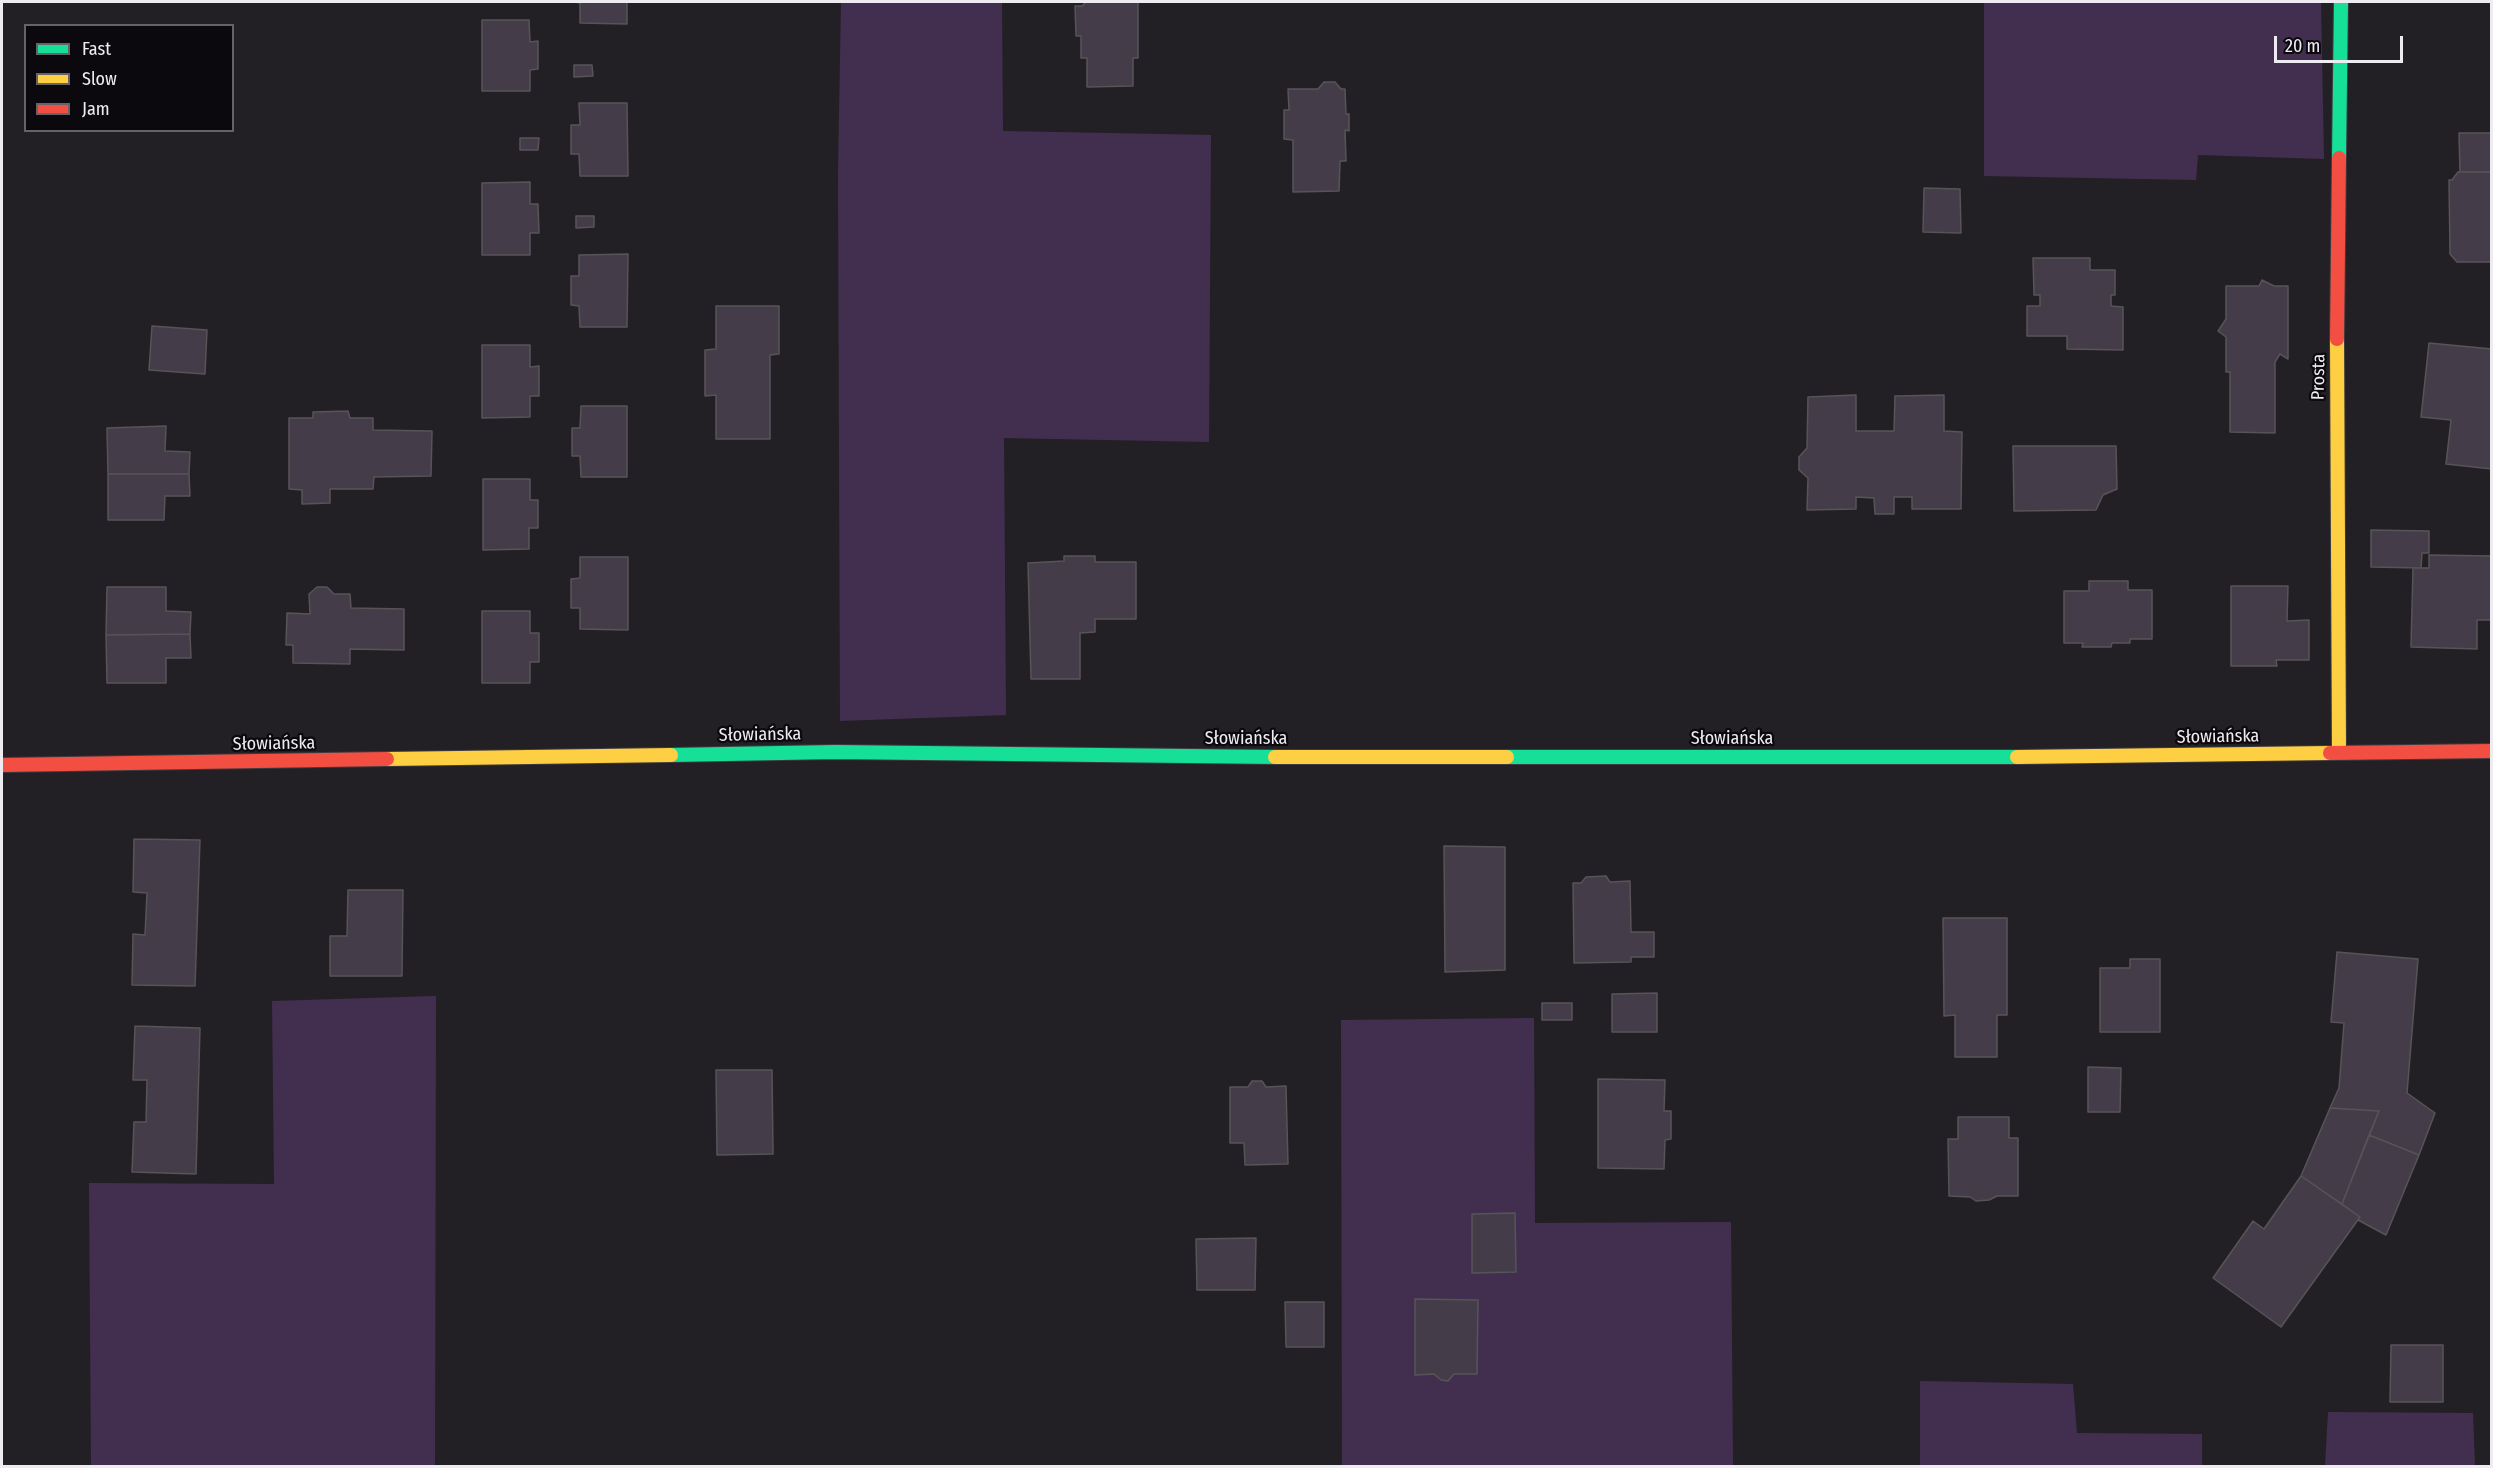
<!DOCTYPE html>
<meta charset="utf-8">
<style>
body{margin:0}
#map{position:relative;width:2493px;height:1468px;overflow:hidden;background:#232025;font-family:"Fira Sans Condensed",sans-serif}
canvas{display:block}
.frame{position:absolute;inset:0;border:3px solid #eeebf1;pointer-events:none}
.legend{position:absolute;left:24px;top:24px;width:210px;height:108px;box-sizing:border-box;background:#0b090d;border:2px solid #666368;margin:0;padding:8px 10px;list-style:none;font-size:18px;color:#eeebf1}
.legend li{display:flex;align-items:center;gap:12px;height:30px}
.legend b{width:30px;border:2px solid #666368}
.scale{position:absolute;left:2274px;top:36px;width:129px;height:27px;box-sizing:border-box;border:3px solid #eeebf1;border-top:0;padding-left:8px;font-size:18px;line-height:21px;white-space:nowrap;color:#eeebf1;-webkit-text-stroke:4px #0b090d;paint-order:stroke}
</style>
<div id="map">
<canvas width="2493" height="1468"></canvas>
<div class="frame"></div>
<ul class="legend">
<li><b style="height:8px;background:#16e098"></b>Fast</li>
<li><b style="height:8px;background:#ffcf43"></b>Slow</li>
<li><b style="height:8px;background:#f24e42"></b>Jam</li>
</ul>
<div class="scale">20 m</div>
</div>
<script>
const g = document.querySelector('canvas').getContext('2d');
g.lineJoin = 'round';
function fillPath(path, color) {
  g.fillStyle = color;
  g.fill(path, 'evenodd');
}
function poly(rows) {
  const path = new Path2D();
  for (const r of rows) {
    path.moveTo(r[0], r[1]);
    for (let i = 2; i < r.length; i += 2) path.lineTo(r[i], r[i + 1]);
  }
  return path;
}
function trace(path, color, width, dash) {
  g.strokeStyle = color;
  g.lineWidth = width;
  g.lineCap = dash ? 'butt' : 'round';
  g.setLineDash(dash || []);
  g.stroke(path);
}
function write(font, color, halo, rows, align = 'center') {
  g.font = font + ' "Fira Sans Condensed",sans-serif';
  g.lineWidth = 4.5;
  g.setLineDash([]);
  g.textBaseline = 'middle';
  g.strokeStyle = halo;
  g.fillStyle = color;
  for (const [text, x, y, turn = 0] of rows) {
    g.save();
    g.translate(x, y);
    g.rotate((+turn || 0) * Math.PI / 180);
    g.textAlign = isNaN(turn) ? turn : align;
    if (halo) g.strokeText(text, 0, 0);
    g.fillText(text, 0, 0);
    g.restore();
  }
}
const green = poly([
 [841,2,1002,2,1003,131,1211,135,1209,442,1004,438,1006,715,840,721,838,174],
 [1984,2,2321,2,2324,159,2198,155,2196,180,1984,176],
 [436,996,435,1466,91,1466,89,1183,274,1184,272,1001],
 [1534,1018,1535,1223,1731,1222,1733,1466,1342,1466,1341,1020],
 [1920,1381,2073,1384,2077,1433,2202,1434,2202,1466,1920,1466],
 [2328,1412,2473,1413,2475,1466,2325,1466]
]);
const building = poly([
 [574,2,627,2,627,24,580,23,580,3,574,2],
 [1086,2,1138,2,1138,58,1133,58,1133,86,1087,87,1087,58,1081,58,1081,36,1076,36,1075,6,1082,6,1086,2],
 [482,20,529,20,530,42,538,41,538,69,530,70,530,91,482,91,482,20],
 [574,65,592,65,593,76,574,77,574,65],
 [1324,82,1335,82,1341,89,1345,89,1346,114,1349,114,1349,131,1345,130,1346,161,1340,161,1339,191,1293,192,1293,140,1284,139,1284,110,1289,110,1288,89,1318,89,1324,82],
 [579,103,627,103,628,176,580,176,579,154,571,154,571,125,580,125,579,103],
 [2459,133,2492,133,2492,172,2460,172,2459,133],
 [520,138,539,138,538,150,520,150,520,138],
 [2458,172,2492,172,2492,262,2457,262,2450,254,2449,180,2452,180,2458,172],
 [530,182,530,204,538,204,539,233,530,233,530,255,482,255,482,183,530,182],
 [1924,188,1960,189,1961,233,1923,232,1924,188],
 [576,216,594,216,594,227,576,228,576,216],
 [628,254,627,327,580,327,579,306,571,305,571,276,579,276,579,255,628,254],
 [2033,258,2090,258,2090,270,2115,270,2115,295,2111,295,2111,306,2123,307,2123,350,2067,349,2067,336,2027,336,2027,306,2040,306,2040,295,2034,295,2033,258],
 [2262,280,2274,286,2288,286,2288,359,2280,354,2275,362,2275,433,2230,432,2230,372,2226,372,2226,337,2218,331,2226,319,2226,286,2259,286,2262,280],
 [716,306,779,306,779,354,770,355,770,439,716,439,716,395,705,396,705,350,716,349,716,306],
 [152,326,207,330,205,374,149,370,152,326],
 [2429,343,2492,349,2492,469,2446,464,2451,420,2421,417,2429,343],
 [482,345,530,345,530,367,539,366,539,396,530,396,530,417,482,418,482,345],
 [1856,395,1856,431,1894,431,1895,396,1944,395,1944,431,1962,432,1961,509,1912,509,1912,497,1894,497,1894,514,1875,514,1874,498,1856,497,1856,509,1807,510,1808,478,1799,470,1799,457,1807,448,1808,397,1856,395],
 [581,406,627,406,627,477,581,477,580,456,572,456,572,428,580,428,581,406],
 [348,411,350,418,373,418,373,430,432,431,431,476,374,477,373,489,330,489,330,503,302,504,302,490,289,489,289,418,313,418,313,412,348,411],
 [166,426,165,451,190,452,189,474,108,474,107,428,166,426],
 [2013,446,2116,446,2117,489,2103,495,2096,510,2014,511,2013,446],
 [108,474,189,474,190,496,165,496,164,520,108,520,108,474],
 [483,479,530,479,530,500,538,500,538,528,529,528,529,549,483,550,483,479],
 [2371,530,2429,531,2429,553,2422,553,2421,568,2371,567,2371,530],
 [2429,555,2492,556,2492,620,2477,620,2477,649,2411,647,2413,568,2429,568,2429,555],
 [1064,556,1095,556,1095,562,1136,562,1136,619,1095,619,1095,632,1080,633,1080,679,1031,679,1028,563,1064,561,1064,556],
 [580,557,628,557,628,630,580,629,580,608,571,608,571,579,580,578,580,557],
 [2089,581,2128,581,2128,590,2152,590,2152,639,2130,639,2130,643,2112,643,2111,647,2082,647,2083,643,2064,643,2064,591,2089,591,2089,581],
 [2231,586,2288,586,2287,621,2309,620,2309,660,2276,660,2277,666,2231,666,2231,586],
 [107,587,166,587,166,611,191,612,190,634,106,635,107,587],
 [317,587,327,587,334,594,350,594,351,608,404,609,404,650,350,649,350,664,293,663,293,645,286,645,287,613,310,614,309,594,317,587],
 [482,611,530,611,530,633,539,633,539,662,530,662,530,683,482,683,482,611],
 [190,634,191,658,166,658,166,683,107,683,106,635,190,634],
 [134,839,200,840,195,986,132,985,133,934,145,935,147,893,133,892,134,839],
 [1444,846,1505,847,1505,970,1445,972,1444,846],
 [1606,876,1610,882,1630,881,1631,932,1654,932,1654,957,1631,957,1631,962,1574,963,1573,883,1581,883,1586,877,1606,876],
 [348,890,403,890,402,976,330,976,330,936,347,936,348,890],
 [1943,918,2007,918,2007,1015,1997,1015,1997,1057,1955,1057,1955,1015,1944,1016,1943,918],
 [2337,952,2418,959,2407,1093,2435,1113,2419,1155,2369,1135,2379,1111,2330,1108,2339,1088,2344,1023,2331,1022,2337,952],
 [2130,959,2160,959,2160,1032,2100,1032,2100,968,2130,968,2130,959],
 [1657,993,1657,1032,1612,1032,1612,994,1657,993],
 [1542,1003,1572,1003,1572,1020,1542,1020,1542,1003],
 [135,1026,200,1028,196,1174,132,1172,134,1122,146,1122,147,1080,133,1080,135,1026],
 [2088,1067,2121,1068,2120,1112,2088,1112,2088,1067],
 [716,1070,772,1070,773,1154,717,1155,716,1070],
 [1598,1079,1665,1080,1664,1111,1671,1111,1671,1139,1665,1140,1664,1169,1598,1168,1598,1079],
 [1252,1081,1262,1081,1266,1087,1286,1086,1288,1164,1245,1165,1244,1143,1230,1143,1230,1087,1248,1087,1252,1081],
 [2330,1108,2379,1111,2342,1204,2301,1176,2330,1108],
 [1958,1117,2009,1117,2009,1138,2018,1138,2018,1196,1997,1196,1989,1200,1976,1201,1970,1197,1949,1196,1948,1139,1958,1139,1958,1117],
 [2369,1135,2419,1155,2386,1235,2358,1220,2360,1217,2342,1204,2369,1135],
 [2301,1176,2360,1217,2281,1327,2213,1278,2253,1221,2264,1229,2301,1176],
 [1515,1213,1516,1272,1472,1273,1472,1214,1515,1213],
 [1256,1238,1255,1290,1197,1290,1196,1239,1256,1238],
 [1415,1299,1478,1300,1477,1374,1454,1374,1448,1381,1441,1380,1434,1374,1415,1375,1415,1299],
 [1285,1302,1324,1302,1324,1347,1286,1347,1285,1302],
 [2391,1345,2443,1345,2443,1402,2390,1402,2391,1345]
]);
const fast = poly([
 [2339,158,2341,2],
 [671,755,835,752,1275,757],
 [1507,757,2017,757]
]);
const slow = poly([
 [2337,339,2339,752],
 [1275,757,1507,757],
 [2017,757,2330,753],
 [387,759,671,755]
]);
const jam = poly([
 [2337,339,2339,158],
 [2330,753,2492,751],
 [2,765,387,759]
]);
const streetNames = [
 ["Prosta",2319,377,-89],
 ["Słowiańska",760,735,-1],
 ["Słowiańska",2218,737,-1],
 ["Słowiańska",1246,739],
 ["Słowiańska",1732,739],
 ["Słowiańska",274,744,-1]
];
fillPath(green, '#422f50');
fillPath(building, '#443d49');
trace(building, '#575458', 1.5);
trace(fast, '#3d3b3f', 16);
trace(slow, '#3d3b3f', 16);
trace(jam, '#3d3b3f', 16);
trace(fast, '#16e098', 14);
trace(slow, '#ffcf43', 14);
trace(jam, '#f24e42', 14);
write('18px', '#eeebf1', '#0b090d', streetNames);
</script>
